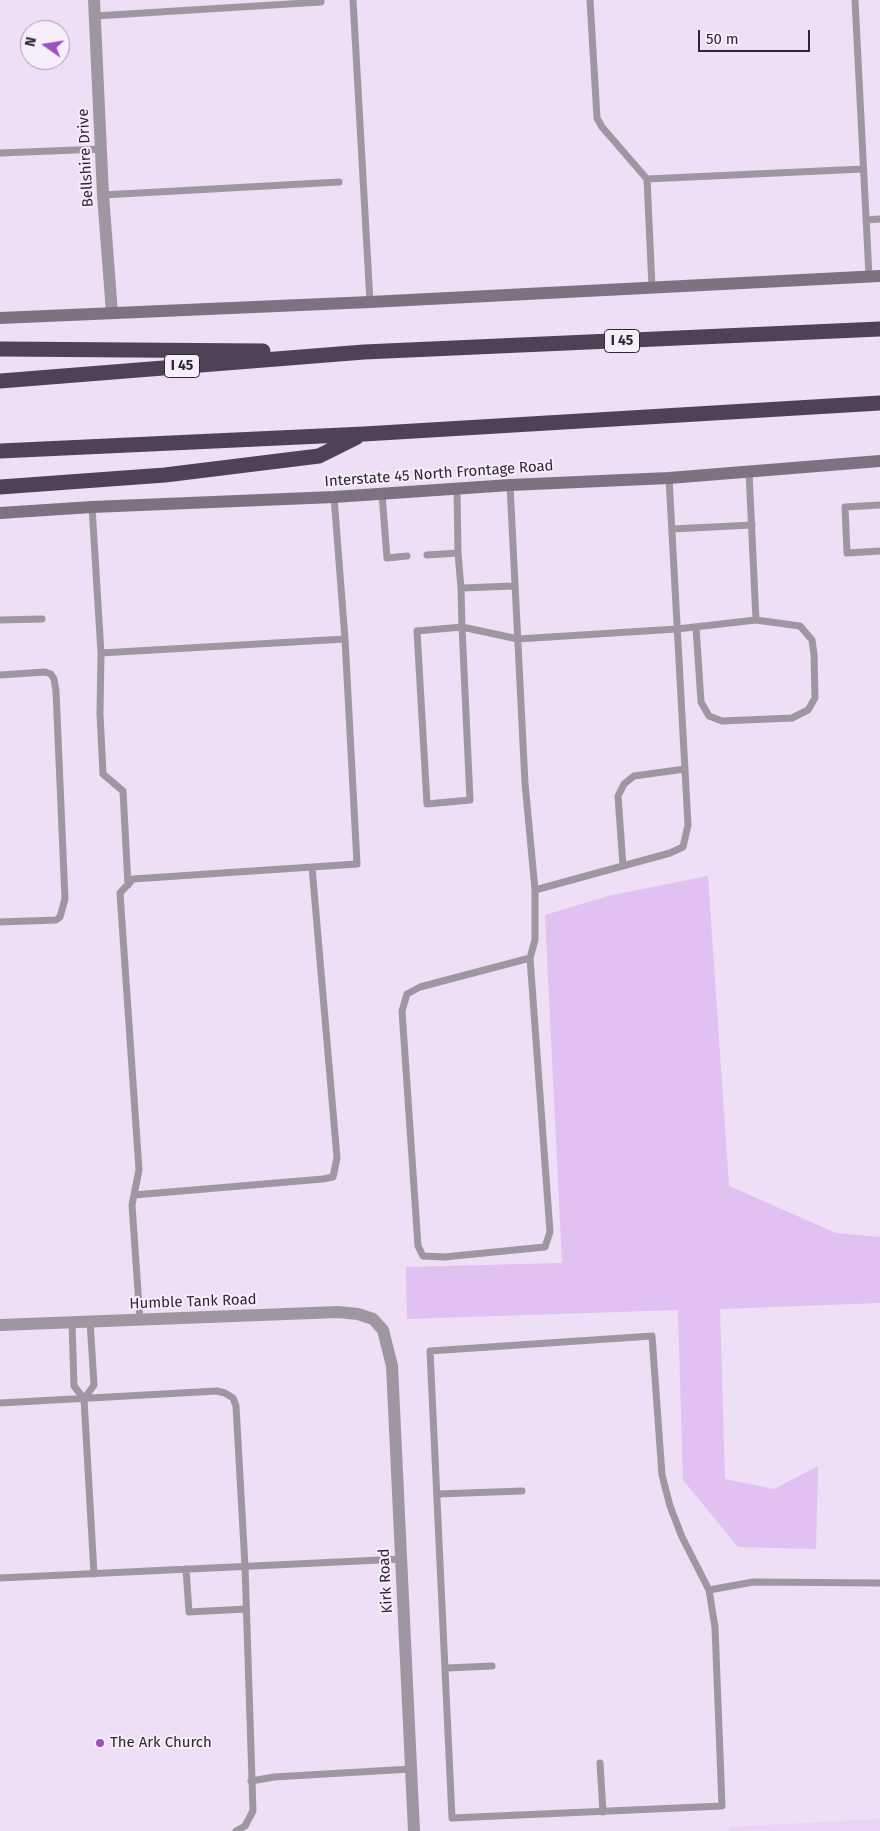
<!DOCTYPE html>
<style>
body{margin:0}
#map{position:relative;width:880px;height:1831px;overflow:hidden;background:#eedef6;font-family:"Fira Sans",sans-serif}
canvas{display:block}
.north{position:absolute;left:20px;top:20px;width:50px;height:50px;box-sizing:border-box;background:#f7eefc;border:1px solid #a69eaa;border-radius:50%;rotate:283deg;font-size:14px;font-weight:700;line-height:20px;text-align:center;color:#2d2730}
.north::after{content:'';display:block;margin:auto;width:18px;height:22px;background:#9e4fc0;clip-path:polygon(50% 0,100% 100%,50% 72%,0 100%)}
.scale{position:absolute;left:698px;top:30px;width:112px;height:22px;box-sizing:border-box;border:2px solid #2d2730;border-top:0;padding-left:6px;font-size:15px;line-height:18px;white-space:nowrap;color:#2d2730;-webkit-text-stroke:4px #f7eefc;paint-order:stroke}
</style>
<div id="map">
<canvas width="880" height="1831"></canvas>
<div class="north">N</div>
<div class="scale">50 m</div>
</div>
<script>
const g = document.querySelector('canvas').getContext('2d');
g.lineJoin = 'round';
function fillPath(path, color) {
  g.fillStyle = color;
  g.fill(path, 'evenodd');
}
function poly(rows) {
  const path = new Path2D();
  for (const r of rows) {
    path.moveTo(r[0], r[1]);
    for (let i = 2; i < r.length; i += 2) path.lineTo(r[i], r[i + 1]);
  }
  return path;
}
function trace(path, color, width, dash) {
  g.strokeStyle = color;
  g.lineWidth = width;
  g.lineCap = dash ? 'butt' : 'round';
  g.setLineDash(dash || []);
  g.stroke(path);
}
function write(font, color, halo, rows, align = 'center') {
  g.font = font + ' "Fira Sans",sans-serif';
  g.lineWidth = 4;
  g.setLineDash([]);
  g.textBaseline = 'middle';
  g.strokeStyle = halo;
  g.fillStyle = color;
  for (const [text, x, y, turn = 0] of rows) {
    g.save();
    g.translate(x, y);
    g.rotate((+turn || 0) * Math.PI / 180);
    g.textAlign = isNaN(turn) ? turn : align;
    if (halo) g.strokeText(text, 0, 0);
    g.fillText(text, 0, 0);
    g.restore();
  }
}
const built = poly([
 [880,1819,880,1831,729,1831,729,1827]
]);
const green = poly([
 [708,876,729,1186,836,1233,880,1237,880,1303,720,1309,725,1479,774,1489,818,1466,816,1549,738,1547,683,1480,678,1310,407,1319,406,1267,562,1263,545,915,608,896]
]);
const lane = poly([
 [353,0,370,302],
 [590,0,597,118,602,127,647,179,652,287],
 [855,0,869,276],
 [95,16,321,2,321,0],
 [0,153,102,149],
 [647,179,863,169],
 [103,195,339,182],
 [866,220,880,219],
 [510,485,525,783,535,890,535,940,530,958,420,987,407,994,402,1011,418,1246,423,1256,444,1257,545,1247,550,1232,530,958],
 [382,494,387,558,407,556],
 [880,505,845,507,847,553,880,551],
 [92,507,101,653,345,639,334,497],
 [672,529,752,525],
 [458,553,461,588,462,627,470,800,427,804,417,631,462,627,518,639,677,629,756,620,749,472],
 [427,555,458,553,457,489],
 [461,588,514,586],
 [0,620,42,619],
 [696,627,701,702,709,716,722,721,792,718,808,710,815,698,814,654,812,640,800,626,756,620],
 [101,653,100,714,103,774,123,791,128,885],
 [0,675,45,672,51,674,54,679,56,691,65,899,60,917,56,920,0,922],
 [623,866,618,796,624,784,634,776,685,769],
 [535,890,670,853,683,847,688,825,669,478],
 [134,1195,323,1179,333,1177,337,1158,312,867],
 [140,1320,132,1205,139,1170,120,893,133,879,357,864,345,639],
 [72,1322,74,1386,84,1399,94,1574],
 [652,1336,662,1475,670,1506,682,1537,709,1590,715,1627,722,1806,452,1818,430,1351,652,1336],
 [84,1399,94,1385,90,1321],
 [0,1403,217,1391,225,1393,233,1398,236,1406,245,1566,253,1811,245,1826,236,1831],
 [438,1494,522,1491],
 [186,1569,189,1612,246,1609],
 [0,1578,401,1559],
 [709,1590,753,1582,880,1583],
 [446,1668,492,1666],
 [600,1763,603,1812],
 [251,1781,274,1777,411,1769]
]);
const street = poly([
 [94,0,103,195,112,313],
 [0,1325,338,1312,358,1314,373,1319,383,1330,392,1366,414,1831]
]);
const secondary = poly([
 [0,318,370,302,880,276],
 [0,513,92,507,334,497,510,485,669,478,880,461]
]);
const highway = poly([
 [0,349,263,351],
 [0,381,364,352,880,329],
 [0,451,364,434,880,403],
 [0,487,165,475,319,456,357,437]
]);
const markers = [
 [100,1743,5,"#9e4fc0"]
];
const shields = [
 [622,341,35],
 [182,366,35]
];
const shieldNames = [
 ["I 45",622,341],
 ["I 45",182,366]
];
const streetNames = [
 ["Bellshire Drive",86,158,-93],
 ["Interstate 45 North Frontage Road",439,474,-4],
 ["Humble Tank Road",193,1302,-2],
 ["Kirk Road",386,1581,-93]
];
const poiNames = [
 ["The Ark Church",110,1743]
];
fillPath(built, '#e9d4f3');
fillPath(green, '#e1c0f2');
trace(lane, '#9e97a2', 7);
trace(street, '#9e97a2', 12);
trace(secondary, '#7c7281', 12);
trace(highway, '#4f4256', 15);
for (const [x, y, r, color] of markers) {
  const dot = new Path2D();
  dot.arc(x, y, r, 0, 2 * Math.PI);
  g.fillStyle = color;
  g.fill(dot);
  trace(dot, '#f7eefc', 2);
}
for (const [x, y, w] of shields) {
  const box = new Path2D();
  box.roundRect(x - w / 2, y - 11.5, w, 23, 4);
  g.fillStyle = '#f7eefc';
  g.fill(box);
  trace(box, '#2d2730', 1);
}
write('bold 14px', '#2d2730', null, shieldNames);
write('15px', '#2d2730', '#f7eefc', streetNames);
write('15px', '#2d2730', '#f7eefc', poiNames, 'left');
</script>
